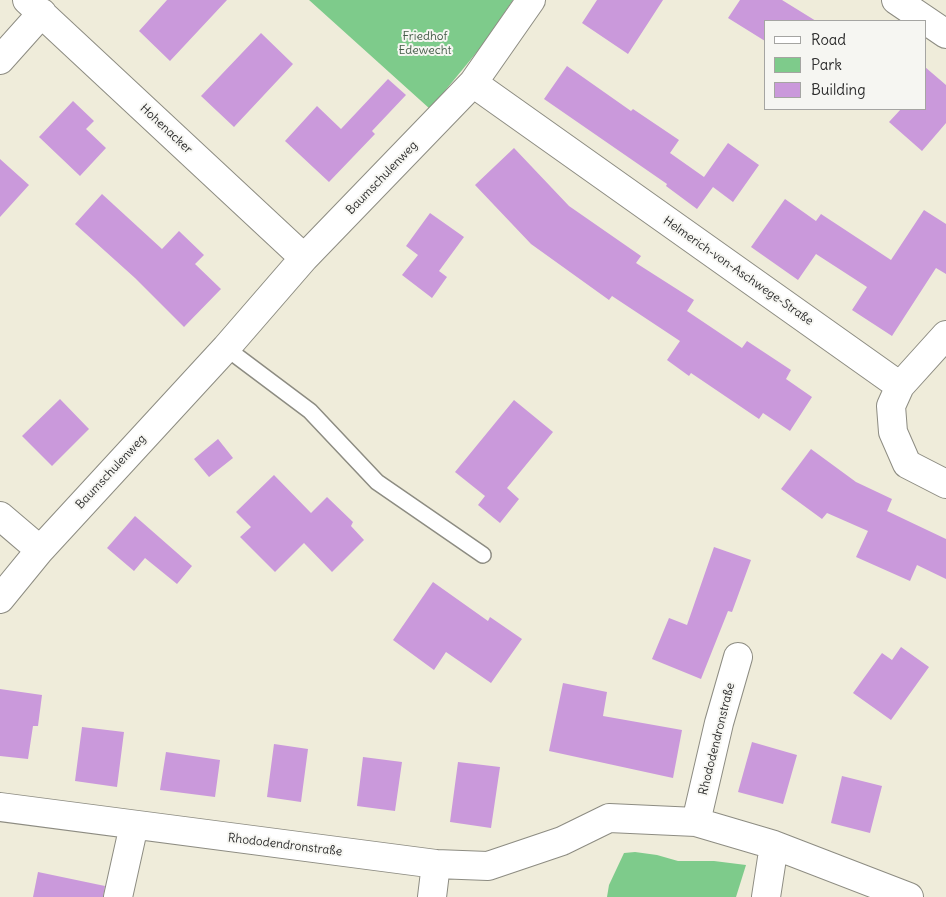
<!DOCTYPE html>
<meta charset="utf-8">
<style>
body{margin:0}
#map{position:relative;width:946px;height:897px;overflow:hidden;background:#efecda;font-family:Delius,sans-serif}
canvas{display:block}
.legend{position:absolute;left:764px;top:20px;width:162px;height:90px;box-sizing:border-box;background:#f6f6f2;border:1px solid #a5a5a2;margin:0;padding:6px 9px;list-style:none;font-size:15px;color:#2b2b2b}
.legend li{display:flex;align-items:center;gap:10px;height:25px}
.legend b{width:25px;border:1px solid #a5a5a2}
</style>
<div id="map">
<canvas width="946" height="897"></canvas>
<ul class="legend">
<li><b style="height:6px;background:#fff"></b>Road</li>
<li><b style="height:14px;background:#7ecb8b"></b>Park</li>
<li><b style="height:14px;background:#ca99db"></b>Building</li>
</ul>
</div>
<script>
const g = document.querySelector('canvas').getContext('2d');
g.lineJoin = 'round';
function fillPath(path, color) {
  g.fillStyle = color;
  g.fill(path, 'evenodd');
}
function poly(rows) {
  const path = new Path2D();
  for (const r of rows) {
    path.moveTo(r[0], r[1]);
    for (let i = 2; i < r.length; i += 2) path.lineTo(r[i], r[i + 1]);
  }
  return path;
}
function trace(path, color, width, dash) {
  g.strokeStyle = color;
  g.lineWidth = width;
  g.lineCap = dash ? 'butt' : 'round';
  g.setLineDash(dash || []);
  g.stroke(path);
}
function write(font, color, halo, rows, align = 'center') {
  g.font = font + ' Delius,sans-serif';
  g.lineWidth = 4;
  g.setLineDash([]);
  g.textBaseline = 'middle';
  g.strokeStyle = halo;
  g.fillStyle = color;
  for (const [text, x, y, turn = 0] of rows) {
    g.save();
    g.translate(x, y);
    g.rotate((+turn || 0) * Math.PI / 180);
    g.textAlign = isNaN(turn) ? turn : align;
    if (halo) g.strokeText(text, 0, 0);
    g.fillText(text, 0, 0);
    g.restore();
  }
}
const green = poly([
 [309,0,513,0,481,47,430,109],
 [635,852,657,855,678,861,714,861,746,865,736,897,607,897,609,885,624,853]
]);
const building = poly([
 [167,0,227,0,170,61,139,31],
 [597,0,663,0,628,54,582,23],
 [740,0,782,0,816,21,765,21,765,41,728,18],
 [261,33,293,64,234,127,201,96],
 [567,66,631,111,633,109,679,140,670,153,704,177,728,143,759,165,733,202,713,187,697,209,666,186,667,184,544,99],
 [925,67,946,85,946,123,922,151,889,122,901,109,925,109],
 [388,79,406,95,372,131,375,134,329,182,285,141,317,106,341,129],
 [73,101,94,121,86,129,106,148,80,176,39,137],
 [514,148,569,206,641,256,636,263,694,300,687,311,742,348,747,341,791,370,786,379,812,397,790,431,763,413,759,419,691,373,689,376,667,360,680,341,612,296,609,300,531,244,475,185],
 [0,159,29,185,0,217],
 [102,194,162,249,179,231,204,255,195,264,221,289,184,327,135,278,75,224],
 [785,199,816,221,821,214,891,260,924,210,946,224,946,274,936,268,892,336,852,310,867,287,816,254,798,280,751,247],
 [430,213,464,237,439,271,447,277,432,298,402,275,418,255,406,246],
 [60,399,89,429,52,466,22,436],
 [514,400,553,432,507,488,519,499,500,523,478,505,485,496,455,472],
 [218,439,233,458,209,477,194,459],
 [811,449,856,482,892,499,887,511,946,539,946,579,917,565,910,581,856,557,868,531,827,513,822,519,781,489],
 [274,475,311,513,327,497,353,522,351,526,364,540,332,572,304,543,275,572,240,537,251,527,236,512],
 [135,516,192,566,177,584,145,558,134,571,107,548],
 [714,547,751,560,732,612,728,611,701,679,652,659,669,618,687,625],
 [433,582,488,621,490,617,522,639,491,683,446,652,434,670,393,640],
 [901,647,929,667,891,720,853,693,882,653,892,660],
 [563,683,607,692,603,716,682,730,673,778,549,751],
 [0,689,42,695,38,726,33,726,28,759,0,756],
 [82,727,124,732,117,787,75,781],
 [752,742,797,755,783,804,738,792],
 [274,744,308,749,301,802,267,797],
 [166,752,220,760,215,797,160,790],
 [363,757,402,762,395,811,357,806],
 [458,762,500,767,491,828,450,822],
 [842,776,882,786,870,833,831,823],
 [38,872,105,886,103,897,33,897]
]);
const service = poly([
 [226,348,310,411,377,482,483,555]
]);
const minor = poly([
 [27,0,304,258],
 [896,0,946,34],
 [0,60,42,13],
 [473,83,900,386,891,406,893,432,907,464,946,484],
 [900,386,946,335],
 [0,516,40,550],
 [0,599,40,550,226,348,304,258,473,83,531,0],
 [0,807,436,864,488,866,562,841,609,818,696,822,774,845,909,897],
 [696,822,719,723,738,657],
 [118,897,134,825],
 [432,897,436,864],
 [766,897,774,845]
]);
const parkNames = [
 ["Friedhof",425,37],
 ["Edewecht",425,51]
];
const streetNames = [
 ["Hohenacker",166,129,43],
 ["Baumschulenweg",382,178,-46],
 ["Helmerich-von-Aschwege-Straße",738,271,35],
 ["Baumschulenweg",111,472,-47],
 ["Rhododendronstraße",717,739,-76],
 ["Rhododendronstraße",285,845,7]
];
fillPath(green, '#7ecb8b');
fillPath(building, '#ca99db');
trace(service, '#8d8c82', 18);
trace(minor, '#8d8c82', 30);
trace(service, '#fff', 15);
trace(minor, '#fff', 28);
write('12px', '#445b48', '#f6f6f2', parkNames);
write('12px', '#2b2b2b', '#f6f6f2', streetNames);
</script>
